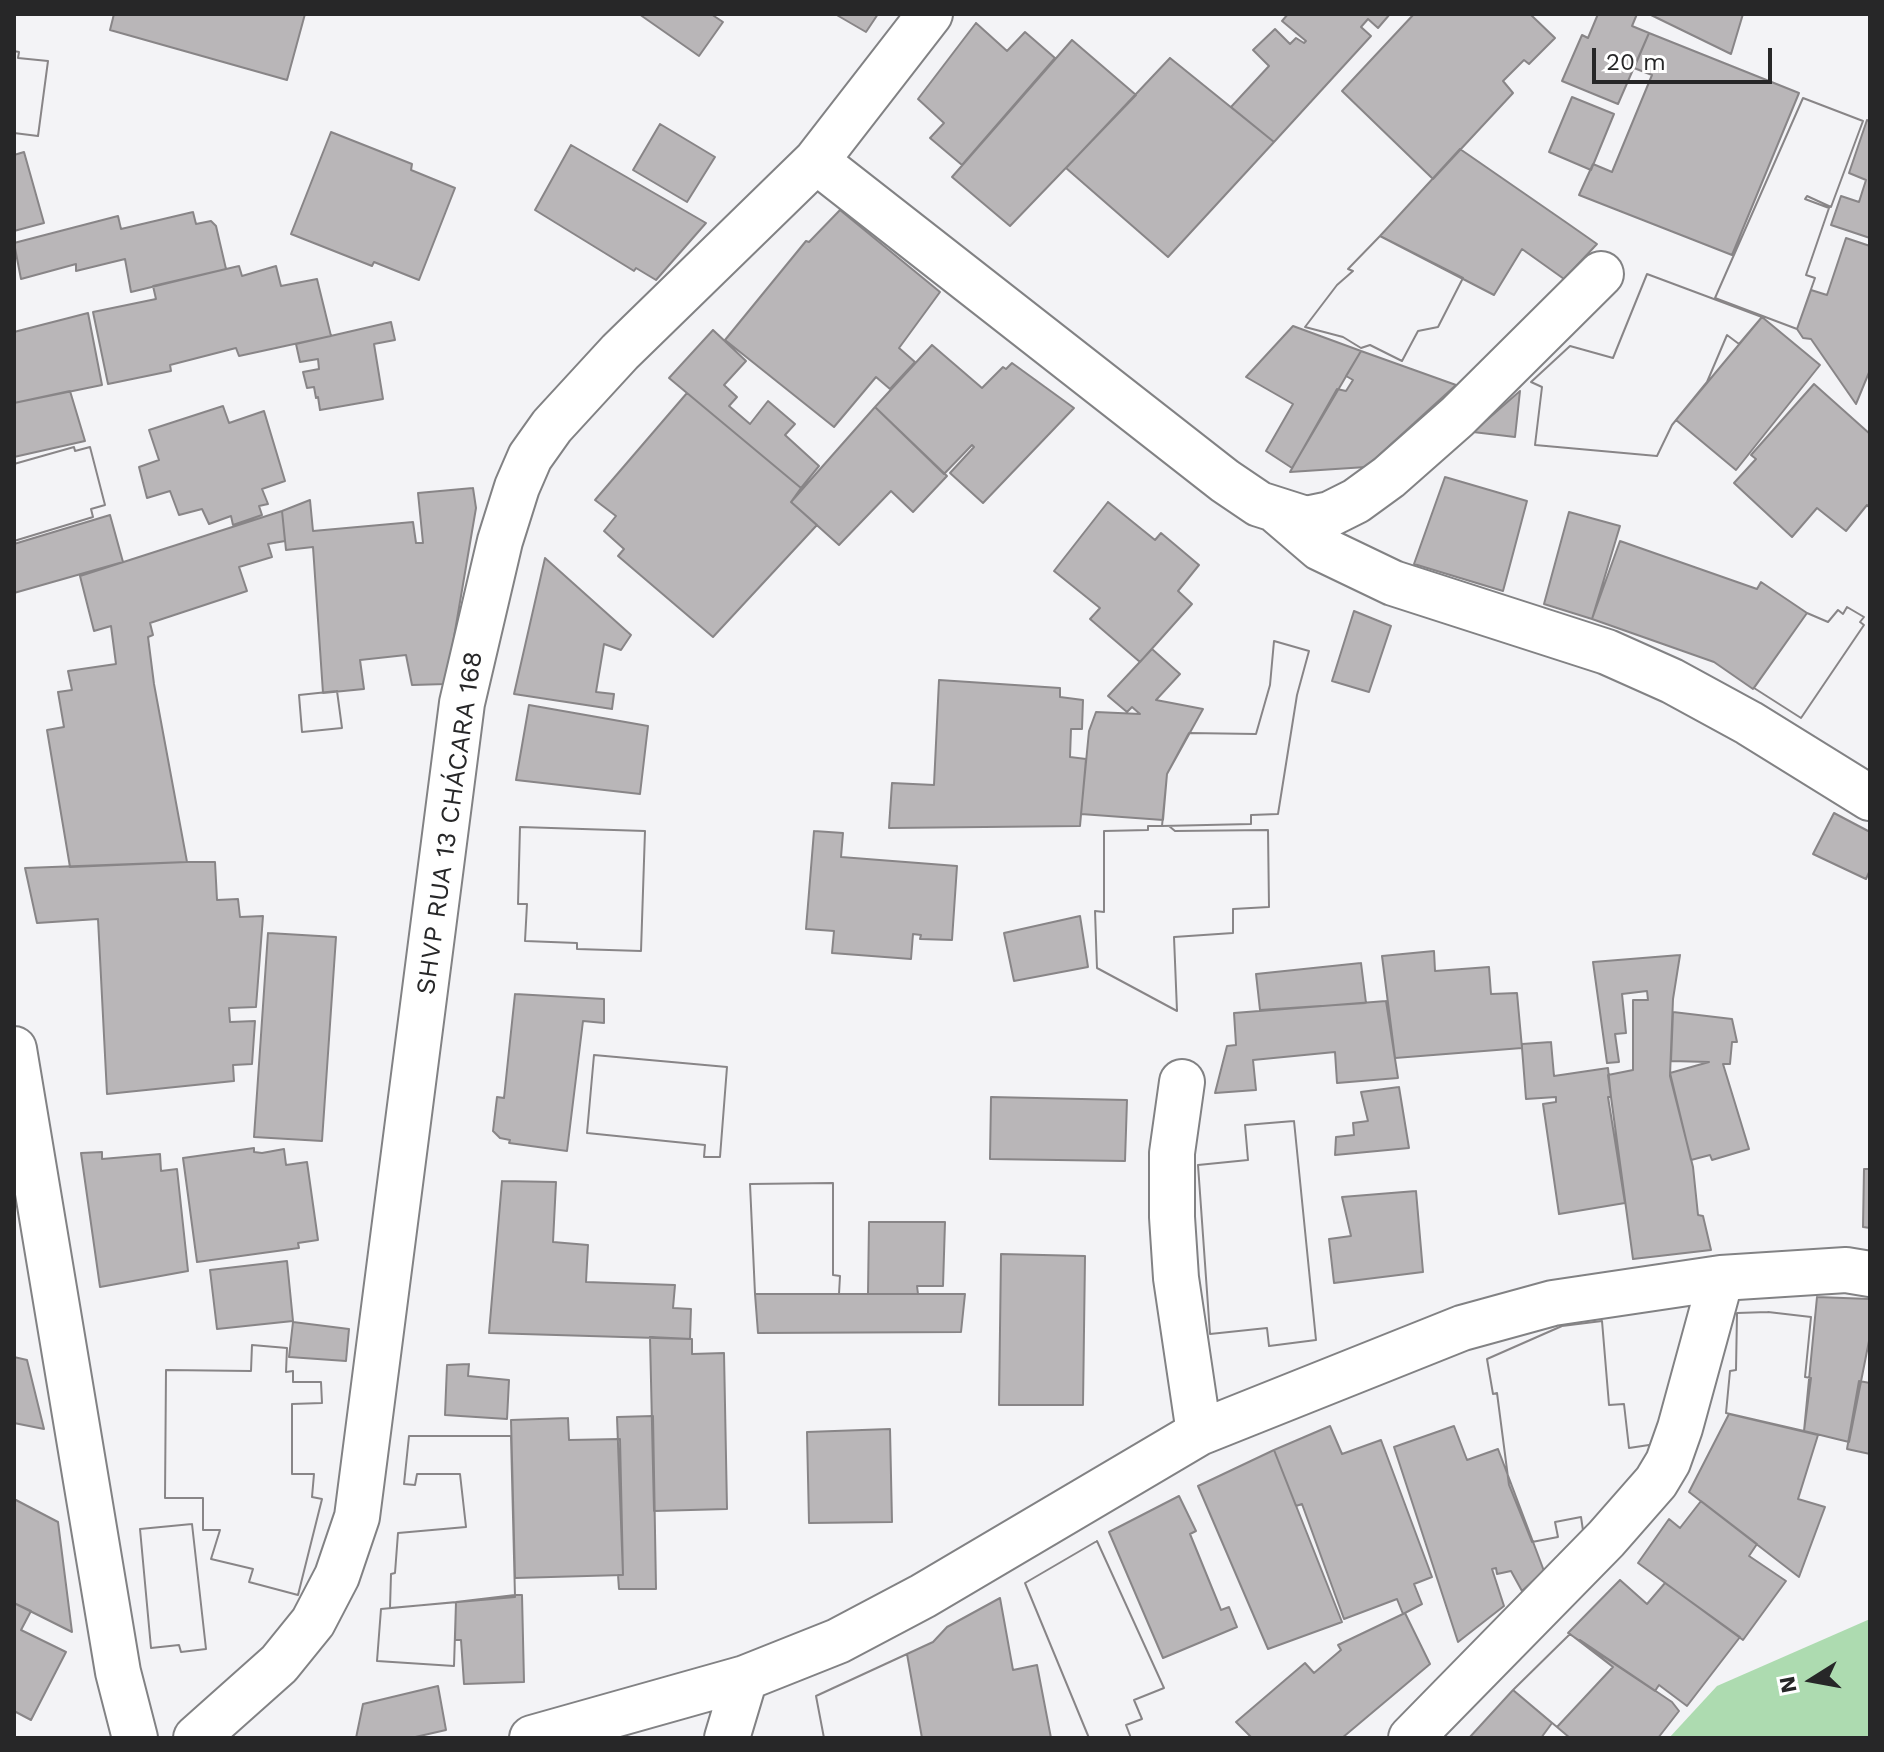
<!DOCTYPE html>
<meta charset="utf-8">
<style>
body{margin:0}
#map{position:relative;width:1884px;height:1752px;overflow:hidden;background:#f3f3f6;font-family:"Work Sans",sans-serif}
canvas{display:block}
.frame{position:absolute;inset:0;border:16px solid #272728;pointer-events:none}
.north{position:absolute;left:1772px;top:1640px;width:80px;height:80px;-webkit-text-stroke:6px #fff;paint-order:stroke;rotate:259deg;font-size:22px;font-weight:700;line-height:32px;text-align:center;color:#272728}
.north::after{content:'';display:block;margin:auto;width:28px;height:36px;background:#272728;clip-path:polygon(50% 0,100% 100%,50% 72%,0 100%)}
.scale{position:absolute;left:1592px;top:48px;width:180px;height:36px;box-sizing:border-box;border:4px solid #272728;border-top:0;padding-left:10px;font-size:24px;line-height:28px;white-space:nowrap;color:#272728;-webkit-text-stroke:6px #fff;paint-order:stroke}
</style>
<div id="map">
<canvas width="1884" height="1752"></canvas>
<div class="frame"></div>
<div class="north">N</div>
<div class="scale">20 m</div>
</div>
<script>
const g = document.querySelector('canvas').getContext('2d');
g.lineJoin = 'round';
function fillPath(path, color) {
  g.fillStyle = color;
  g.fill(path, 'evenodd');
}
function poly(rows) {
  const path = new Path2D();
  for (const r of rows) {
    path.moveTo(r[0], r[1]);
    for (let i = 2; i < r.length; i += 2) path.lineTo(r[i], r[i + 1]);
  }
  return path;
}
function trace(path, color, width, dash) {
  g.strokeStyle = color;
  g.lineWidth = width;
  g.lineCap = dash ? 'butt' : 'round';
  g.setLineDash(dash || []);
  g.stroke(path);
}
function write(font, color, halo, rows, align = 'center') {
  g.font = font + ' "Work Sans",sans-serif';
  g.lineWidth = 8;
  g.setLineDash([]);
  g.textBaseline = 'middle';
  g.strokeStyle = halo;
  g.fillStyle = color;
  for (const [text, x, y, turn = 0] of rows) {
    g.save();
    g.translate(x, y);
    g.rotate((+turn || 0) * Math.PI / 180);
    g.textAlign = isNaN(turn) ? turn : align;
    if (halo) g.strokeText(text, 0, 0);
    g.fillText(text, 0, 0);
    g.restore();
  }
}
const green = poly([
 [1870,1619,1870,1738,1669,1738,1717,1686]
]);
const building = poly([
 [114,14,305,14,287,80,110,30,114,14],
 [639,14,711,14,723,22,699,56,639,14],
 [835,14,878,14,866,32,835,14],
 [1288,14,1390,14,1378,28,1368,19,1361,27,1371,36,1274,142,1231,107,1269,66,1253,50,1275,29,1290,44,1296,38,1304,43,1306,41,1282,21,1288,14],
 [1414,14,1530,14,1555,38,1529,64,1524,60,1503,81,1513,93,1433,179,1342,91,1414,14],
 [1598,14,1637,14,1632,26,1649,33,1618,104,1562,81,1582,35,1588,38,1598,14],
 [1649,14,1743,14,1731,54,1649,14],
 [976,23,1007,51,1025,32,1055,58,962,165,930,138,944,123,918,99,976,23],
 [1649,33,1799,93,1732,255,1579,195,1593,164,1612,172,1652,75,1634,68,1649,33],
 [1072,40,1136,95,1010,226,952,177,1072,40],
 [14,51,19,52,18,58,48,61,38,136,14,133,14,51],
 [14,51,19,52,18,58,48,61,38,136,14,133,14,51],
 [1170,58,1274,142,1168,257,1066,168,1170,58],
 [1572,97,1614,114,1591,170,1549,152,1572,97],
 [1803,98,1863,121,1831,207,1807,196,1805,199,1829,208,1806,275,1815,278,1797,329,1715,298,1803,98],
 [1803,98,1863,121,1831,207,1807,196,1805,199,1829,208,1806,275,1815,278,1797,329,1715,298,1803,98],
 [1867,120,1870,122,1870,238,1831,225,1841,196,1859,202,1866,180,1849,173,1867,120],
 [660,124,715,157,687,202,633,170,660,124],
 [331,132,412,164,411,170,455,188,419,280,374,262,372,266,291,234,331,132],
 [571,145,706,223,656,280,636,268,634,271,535,210,571,145],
 [1460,149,1567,223,1597,244,1564,279,1522,249,1494,295,1380,236,1460,149],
 [24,152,44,223,14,231,14,155,24,152],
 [840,210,940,292,899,348,915,362,890,389,876,377,834,427,725,340,806,241,809,242,840,210],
 [193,212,196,224,211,221,216,226,226,269,131,292,125,259,76,271,76,264,21,279,14,243,118,216,121,229,193,212],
 [1380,236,1463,278,1438,327,1418,331,1402,361,1370,345,1361,348,1343,337,1305,327,1337,285,1353,271,1348,269,1380,236],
 [1380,236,1463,278,1438,327,1418,331,1402,361,1370,345,1361,348,1343,337,1305,327,1337,285,1353,271,1348,269,1380,236],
 [1846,238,1870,246,1870,370,1856,404,1811,339,1803,338,1797,329,1811,290,1827,295,1846,238],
 [239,266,242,276,276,266,281,286,317,279,331,336,239,356,236,348,170,365,171,371,108,384,93,312,156,299,153,286,239,266],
 [1647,274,1762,317,1739,344,1727,335,1707,382,1672,425,1657,456,1535,445,1542,387,1531,382,1570,346,1613,358,1647,274],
 [1647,274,1762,317,1739,344,1727,335,1707,382,1672,425,1657,456,1535,445,1542,387,1531,382,1570,346,1613,358,1647,274],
 [88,313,102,385,14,403,14,332,88,313],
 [1762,317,1820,365,1736,470,1676,420,1762,317],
 [391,322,395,340,374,344,383,399,320,410,318,397,316,398,314,387,307,388,303,372,319,369,318,359,300,362,296,344,391,322],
 [1293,326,1361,351,1292,468,1266,451,1293,404,1246,377,1293,326],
 [713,330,746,361,724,385,737,397,729,406,750,424,768,401,795,424,785,435,819,466,801,488,669,378,713,330],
 [932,345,982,388,1003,367,1006,369,1012,363,1074,408,983,503,950,473,974,447,972,445,944,474,875,407,932,345],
 [1361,351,1456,385,1366,467,1290,472,1337,389,1346,391,1353,380,1346,376,1361,351],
 [1814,384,1870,434,1870,508,1867,505,1846,531,1817,508,1792,537,1734,483,1756,459,1751,455,1814,384],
 [70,391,85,441,14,457,14,403,70,391],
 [1520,391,1515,437,1473,432,1520,391],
 [687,393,801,488,791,502,817,525,713,637,618,556,624,549,604,531,616,516,595,500,687,393],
 [223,406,229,423,264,411,285,481,262,489,268,504,259,506,262,515,233,525,231,516,209,524,202,509,179,515,170,491,147,498,139,467,159,460,149,430,223,406],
 [875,407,947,476,913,512,891,491,839,545,791,502,875,407],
 [74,447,75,451,90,447,105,505,91,509,93,517,14,541,14,464,74,447],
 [74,447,75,451,90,447,105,505,91,509,93,517,14,541,14,464,74,447],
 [1445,477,1527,501,1503,591,1414,564,1445,477],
 [473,488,476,508,446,684,412,685,406,655,360,660,364,689,323,693,313,547,286,550,282,511,310,500,313,531,413,522,416,543,423,543,418,493,473,488],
 [1108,502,1155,540,1161,533,1199,565,1178,591,1192,604,1140,662,1090,619,1100,608,1054,571,1108,502],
 [282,511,285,541,268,544,272,557,239,567,247,591,150,623,153,635,148,637,154,684,187,862,70,867,47,730,64,727,58,692,72,690,68,671,116,664,111,626,94,631,80,576,282,511],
 [1569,512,1620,526,1592,619,1544,604,1569,512],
 [110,515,123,562,14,593,14,544,110,515],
 [1620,541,1757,589,1761,582,1807,613,1753,689,1714,662,1592,619,1620,541],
 [545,558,631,635,621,650,604,644,596,692,614,694,612,709,514,694,545,558],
 [1847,607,1864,617,1860,622,1864,625,1801,718,1754,688,1807,613,1828,622,1838,610,1843,614,1847,607],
 [1847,607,1864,617,1860,622,1864,625,1801,718,1754,688,1807,613,1828,622,1838,610,1843,614,1847,607],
 [1354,611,1391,626,1369,692,1332,681,1354,611],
 [1274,641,1309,651,1297,695,1278,814,1251,815,1251,824,1162,826,1167,774,1189,733,1256,734,1270,685,1274,641],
 [1274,641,1309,651,1297,695,1278,814,1251,815,1251,824,1162,826,1167,774,1189,733,1256,734,1270,685,1274,641],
 [1152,649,1180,674,1156,700,1203,709,1167,774,1163,820,1081,814,1089,731,1096,712,1140,714,1132,707,1127,712,1108,696,1152,649],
 [939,680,1060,688,1060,697,1083,700,1082,729,1071,729,1070,757,1086,759,1080,826,889,828,892,783,934,785,939,680],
 [337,691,342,728,302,732,299,695,337,691],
 [337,691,342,728,302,732,299,695,337,691],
 [529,705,648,726,640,794,516,780,529,705],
 [1834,813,1870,832,1870,870,1866,879,1813,854,1834,813],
 [1148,826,1169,826,1175,831,1268,830,1269,907,1233,909,1233,933,1174,937,1177,1011,1097,968,1095,911,1104,912,1104,831,1148,830,1148,826],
 [1148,826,1169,826,1175,831,1268,830,1269,907,1233,909,1233,933,1174,937,1177,1011,1097,968,1095,911,1104,912,1104,831,1148,830,1148,826],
 [520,827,645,831,641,951,577,949,577,943,525,941,527,904,518,904,520,827],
 [520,827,645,831,641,951,577,949,577,943,525,941,527,904,518,904,520,827],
 [814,831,843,833,841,857,957,866,952,940,920,939,921,935,913,934,911,959,832,953,834,931,806,929,814,831],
 [187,862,215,862,217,900,238,899,240,917,263,916,256,1007,229,1008,230,1022,255,1021,252,1064,233,1065,234,1081,107,1094,98,919,37,923,25,868,187,862],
 [1080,916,1088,967,1014,981,1004,933,1080,916],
 [268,933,336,937,322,1141,254,1137,268,933],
 [1434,951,1435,971,1489,967,1491,994,1517,993,1522,1048,1395,1058,1382,956,1434,951],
 [1680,955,1673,999,1670,1076,1693,1167,1698,1215,1703,1216,1711,1250,1633,1259,1608,1075,1633,1070,1633,1000,1648,1000,1647,991,1622,994,1626,1033,1615,1034,1619,1062,1607,1063,1593,962,1680,955],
 [1361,963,1366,1003,1260,1010,1256,974,1361,963],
 [515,994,604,999,604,1023,583,1021,567,1151,509,1143,510,1140,500,1138,493,1131,497,1097,504,1098,515,994],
 [1386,1001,1398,1078,1337,1083,1335,1052,1253,1060,1256,1090,1215,1093,1227,1046,1236,1045,1234,1013,1386,1001],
 [1673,1012,1732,1019,1737,1042,1732,1042,1730,1064,1723,1064,1749,1149,1712,1160,1710,1155,1691,1160,1670,1073,1709,1062,1671,1061,1673,1012],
 [1551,1042,1554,1076,1608,1068,1611,1097,1608,1097,1625,1203,1559,1214,1543,1104,1556,1102,1556,1097,1526,1099,1522,1048,1522,1044,1551,1042],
 [594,1055,727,1067,720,1157,704,1157,705,1145,587,1133,594,1055],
 [594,1055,727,1067,720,1157,704,1157,705,1145,587,1133,594,1055],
 [1399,1087,1409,1148,1335,1155,1336,1137,1354,1135,1353,1123,1368,1121,1361,1092,1399,1087],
 [991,1097,1127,1100,1125,1161,990,1159,991,1097],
 [1294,1121,1316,1340,1269,1346,1267,1328,1210,1334,1198,1165,1248,1160,1245,1125,1294,1121],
 [1294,1121,1316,1340,1269,1346,1267,1328,1210,1334,1198,1165,1248,1160,1245,1125,1294,1121],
 [254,1148,254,1152,262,1153,284,1149,286,1165,307,1162,318,1240,298,1243,299,1248,197,1262,183,1158,254,1148],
 [102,1152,102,1159,160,1154,161,1171,177,1169,188,1271,100,1287,81,1153,102,1152],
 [1864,1169,1870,1169,1870,1228,1863,1227,1864,1169],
 [502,1181,556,1182,553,1242,588,1245,586,1282,675,1285,673,1308,691,1309,690,1339,489,1333,502,1181],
 [833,1183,833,1275,840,1276,839,1294,755,1294,750,1184,833,1183],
 [833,1183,833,1275,840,1276,839,1294,755,1294,750,1184,833,1183],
 [1416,1191,1423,1272,1334,1283,1329,1239,1351,1236,1342,1197,1416,1191],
 [869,1222,945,1222,943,1286,917,1286,918,1294,868,1294,869,1222],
 [1001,1254,1085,1256,1083,1405,999,1405,1001,1254],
 [287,1261,293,1321,217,1329,210,1270,287,1261],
 [755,1294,965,1294,961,1332,758,1333,755,1294],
 [1817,1297,1870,1299,1869,1341,1849,1442,1804,1431,1817,1297],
 [1768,1312,1811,1317,1805,1377,1811,1378,1804,1431,1726,1413,1730,1371,1736,1370,1737,1313,1768,1312],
 [1768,1312,1811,1317,1805,1377,1811,1378,1804,1431,1726,1413,1730,1371,1736,1370,1737,1313,1768,1312],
 [1602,1321,1609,1405,1624,1404,1629,1448,1649,1445,1650,1466,1584,1537,1581,1517,1555,1522,1558,1537,1532,1542,1509,1485,1497,1393,1493,1394,1487,1359,1562,1326,1602,1321],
 [1602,1321,1609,1405,1624,1404,1629,1448,1649,1445,1650,1466,1584,1537,1581,1517,1555,1522,1558,1537,1532,1542,1509,1485,1497,1393,1493,1394,1487,1359,1562,1326,1602,1321],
 [293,1322,349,1329,346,1361,289,1357,293,1322],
 [650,1337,692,1339,692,1354,724,1353,727,1509,654,1511,650,1337],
 [252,1345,287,1348,286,1372,293,1371,293,1382,321,1382,322,1403,292,1404,292,1474,314,1474,312,1497,322,1499,298,1595,249,1582,253,1569,211,1559,220,1530,203,1530,203,1498,165,1498,166,1370,251,1371,252,1345],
 [252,1345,287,1348,286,1372,293,1371,293,1382,321,1382,322,1403,292,1404,292,1474,314,1474,312,1497,322,1499,298,1595,249,1582,253,1569,211,1559,220,1530,203,1530,203,1498,165,1498,166,1370,251,1371,252,1345],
 [14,1357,27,1360,44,1429,14,1423,14,1357],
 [469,1364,468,1376,509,1380,507,1419,445,1415,447,1365,469,1364],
 [1859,1381,1870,1383,1870,1454,1847,1449,1859,1381],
 [1729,1414,1818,1435,1798,1499,1825,1507,1799,1577,1689,1492,1729,1414],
 [653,1416,656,1589,619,1589,618,1575,623,1575,617,1417,653,1416],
 [568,1418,569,1440,620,1439,623,1575,515,1578,511,1420,568,1418],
 [1330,1426,1342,1454,1381,1440,1432,1577,1414,1584,1422,1604,1403,1614,1397,1599,1344,1619,1302,1504,1296,1506,1274,1450,1330,1426],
 [1454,1426,1467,1460,1498,1449,1544,1571,1522,1591,1511,1571,1497,1574,1496,1568,1492,1569,1504,1606,1458,1642,1394,1447,1454,1426],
 [890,1429,892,1522,809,1523,807,1432,890,1429],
 [409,1436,511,1436,515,1597,390,1608,391,1574,395,1573,398,1533,466,1527,460,1474,417,1474,415,1485,404,1484,409,1436],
 [409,1436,511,1436,515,1597,390,1608,391,1574,395,1573,398,1533,466,1527,460,1474,417,1474,415,1485,404,1484,409,1436],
 [1274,1450,1342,1622,1268,1649,1198,1486,1274,1450],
 [1179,1496,1196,1531,1190,1534,1221,1610,1229,1607,1237,1627,1163,1658,1109,1532,1179,1496],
 [14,1499,58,1522,72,1632,14,1603,14,1499],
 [1701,1501,1757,1544,1749,1556,1786,1581,1743,1640,1638,1563,1669,1519,1680,1528,1701,1501],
 [192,1524,206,1649,181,1652,179,1645,151,1648,140,1529,192,1524],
 [192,1524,206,1649,181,1652,179,1645,151,1648,140,1529,192,1524],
 [1097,1541,1164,1688,1134,1700,1142,1719,1126,1725,1131,1738,1089,1738,1025,1583,1097,1541],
 [1097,1541,1164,1688,1134,1700,1142,1719,1126,1725,1131,1738,1089,1738,1025,1583,1097,1541],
 [1620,1580,1647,1604,1665,1583,1740,1637,1687,1706,1659,1685,1655,1691,1568,1633,1620,1580],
 [515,1595,522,1595,524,1682,464,1684,461,1640,455,1640,456,1602,515,1595],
 [1000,1598,1013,1670,1037,1665,1051,1738,922,1738,907,1654,933,1642,947,1627,1000,1598],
 [456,1602,454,1666,377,1661,381,1609,456,1602],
 [456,1602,454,1666,377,1661,381,1609,456,1602],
 [14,1603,31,1611,21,1630,66,1652,31,1720,14,1711,14,1603],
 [1405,1613,1430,1664,1342,1738,1252,1738,1236,1722,1305,1663,1314,1673,1341,1650,1338,1645,1405,1613],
 [1570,1634,1613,1667,1557,1727,1513,1690,1570,1634],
 [1570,1634,1613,1667,1557,1727,1513,1690,1570,1634],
 [1580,1640,1672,1702,1679,1711,1658,1738,1570,1738,1557,1727,1613,1667,1580,1640],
 [907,1654,922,1738,824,1738,816,1696,907,1654],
 [907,1654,922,1738,824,1738,816,1696,907,1654],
 [438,1686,446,1730,411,1738,356,1738,363,1704,438,1686],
 [1513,1690,1552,1723,1541,1738,1469,1738,1513,1690]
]);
const minor = poly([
 [816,161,1225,481,1259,504,1306,519,1330,514,1356,501,1389,477,1457,417,1601,274],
 [1278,512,1320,548,1393,583,1607,652,1672,681,1749,723,1870,798],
 [14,1049,118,1672,135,1738],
 [1182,1082,1172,1153,1172,1217,1176,1278,1199,1433],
 [196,1738,279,1664,313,1622,337,1576,357,1517,462,703,500,541,517,487,530,457,552,426,620,352,816,161,930,14],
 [532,1738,745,1678,838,1641,923,1596,1199,1433,1462,1328,1553,1303,1721,1278,1846,1270,1870,1274],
 [727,1738,745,1678],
 [1411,1738,1606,1539,1656,1482,1668,1462,1680,1428,1721,1278]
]);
const streetNames = [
 ["SHVP RUA 13 CHÁCARA 168",450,823,-82]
];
fillPath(green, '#addbb0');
fillPath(building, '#b9b6b8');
trace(building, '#888587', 2);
trace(minor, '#828284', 48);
trace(minor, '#fff', 44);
write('26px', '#272728', '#fff', streetNames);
</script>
